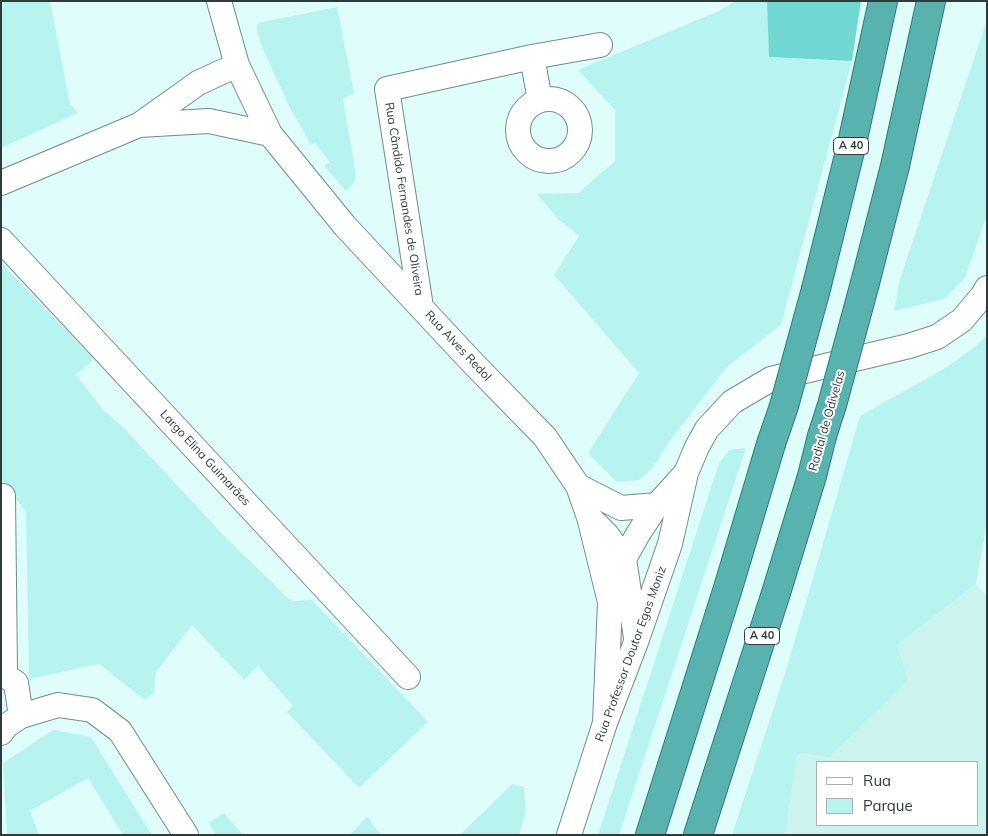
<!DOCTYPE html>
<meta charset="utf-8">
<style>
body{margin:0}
#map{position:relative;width:988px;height:836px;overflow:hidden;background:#dffefb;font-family:Mulish,sans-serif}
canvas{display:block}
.frame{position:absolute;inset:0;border:2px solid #2f3b3a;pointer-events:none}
.legend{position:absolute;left:816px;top:761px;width:162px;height:65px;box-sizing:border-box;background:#fff;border:1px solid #acb1b0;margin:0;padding:6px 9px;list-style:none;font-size:15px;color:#2f3b3a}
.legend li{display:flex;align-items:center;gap:10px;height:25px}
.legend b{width:25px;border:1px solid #acb1b0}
</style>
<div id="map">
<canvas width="988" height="836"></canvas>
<div class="frame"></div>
<ul class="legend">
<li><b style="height:6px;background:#fff"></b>Rua</li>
<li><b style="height:14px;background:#b7f4f0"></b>Parque</li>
</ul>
</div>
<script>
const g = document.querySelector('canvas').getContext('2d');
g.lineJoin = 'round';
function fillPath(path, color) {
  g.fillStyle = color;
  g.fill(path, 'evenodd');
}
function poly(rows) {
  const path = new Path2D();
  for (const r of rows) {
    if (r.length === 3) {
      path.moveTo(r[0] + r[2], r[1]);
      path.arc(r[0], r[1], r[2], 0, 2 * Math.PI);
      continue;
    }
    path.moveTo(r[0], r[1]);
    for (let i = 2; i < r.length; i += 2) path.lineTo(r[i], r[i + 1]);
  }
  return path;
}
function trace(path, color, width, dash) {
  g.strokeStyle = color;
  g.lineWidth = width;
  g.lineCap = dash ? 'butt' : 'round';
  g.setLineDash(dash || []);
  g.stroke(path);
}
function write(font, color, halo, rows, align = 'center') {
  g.font = font + ' Mulish,sans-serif';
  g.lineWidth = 4;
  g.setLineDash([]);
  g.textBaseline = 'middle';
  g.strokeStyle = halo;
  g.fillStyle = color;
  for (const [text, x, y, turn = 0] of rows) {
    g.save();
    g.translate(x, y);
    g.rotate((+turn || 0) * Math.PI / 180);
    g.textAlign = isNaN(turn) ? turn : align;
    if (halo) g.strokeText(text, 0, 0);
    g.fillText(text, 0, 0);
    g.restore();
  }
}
const built = poly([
 [976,584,987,596,987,835,785,835,797,756,897,645],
 [817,762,977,762,977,825,817,825]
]);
const green = poly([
 [1,1,50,1,70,104,78,113,1,148],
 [735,1,767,1,770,57,852,61,781,325,727,367,669,442,652,469,639,480,617,482,588,453,639,373,554,275,579,236,558,219,537,194,578,193,615,161,615,110,578,70,721,10],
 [337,7,354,93,343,99,356,175,354,183,346,191,324,166,330,162,315,143,311,145,289,106,262,47,256,28,258,23],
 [987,20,987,215,965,278,944,299,894,311,900,279],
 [1,263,94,359,76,375,104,411,124,428,227,539,291,601,312,600,428,722,359,788,287,712,293,706,258,666,244,680,192,625,156,672,154,693,145,700,99,664,29,679,26,512,1,479],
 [987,335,987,522,976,584,897,645,908,680,829,757,801,753,797,756,785,835,732,835,787,667,860,416,947,367,977,345],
 [746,448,619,835,598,835,719,463,729,450],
 [53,730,91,737,152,835,123,835,88,778,30,811,39,835,7,835,3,763],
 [512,784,524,787,526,812,519,835,460,835],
 [224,813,243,835,216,835,209,823],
 [367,816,377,830,383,835,350,835]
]);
const forest = poly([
 [767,1,861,1,852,61,769,57]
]);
const minor = poly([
 [219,1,237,65,270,134,345,226,470,360,545,437,578,486,589,517,610,602,605,723],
 [532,57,540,100],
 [549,130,31],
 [139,125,209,121,270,134],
 [1,183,139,125,198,83,237,65],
 [1,240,408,677],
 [421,307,387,89,532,57,600,45],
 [578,486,621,508,657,505],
 [3,496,5,671,7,677,16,683,21,716],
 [591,519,607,535,624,559,636,638],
 [610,602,624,559,638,534,657,505,685,474],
 [1,733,6,726,21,716,58,705,92,710,120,731,186,835],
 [569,835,605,723,636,642,670,544,686,473,697,447,707,429,732,402,771,379,909,346,937,337,962,320,983,295,987,288]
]);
const trunk = poly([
 [865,283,895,166,931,1],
 [816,289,853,139,883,1],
 [650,835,728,588,771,444],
 [698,835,776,593,812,476,822,436]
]);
const trunkBridge = poly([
 [822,436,832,405,865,283],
 [771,444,784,406,816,289]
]);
const shields = [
 [851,146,35],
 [762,636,35]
];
const shieldNames = [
 ["A 40",851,146],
 ["A 40",762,636]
];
const streetNames = [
 ["Rua Cândido Fernandes de Oliveira",404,199,81],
 ["Rua Alves Redol",458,346,47],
 ["Radial de Odivelas",827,421,-74],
 ["Largo Elina Guimarães",205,458,47],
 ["Rua Professor Doutor Egas Moniz",631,654,-70]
];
fillPath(built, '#cbf3f0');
fillPath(green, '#b7f4f0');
fillPath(forest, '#71d7d2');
trace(minor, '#708c8a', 26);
trace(trunk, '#2f7b78', 30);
trace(minor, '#fff', 24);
trace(trunk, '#58b2ae', 28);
trace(trunkBridge, '#2f7b78', 30, []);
trace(trunkBridge, '#58b2ae', 28);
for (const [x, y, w] of shields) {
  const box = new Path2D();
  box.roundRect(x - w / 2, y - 8.5, w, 17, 4);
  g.fillStyle = '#fff';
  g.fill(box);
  trace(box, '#2f3b3a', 1);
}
write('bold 11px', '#2f3b3a', null, shieldNames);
write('12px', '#2f3b3a', '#fff', streetNames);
</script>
